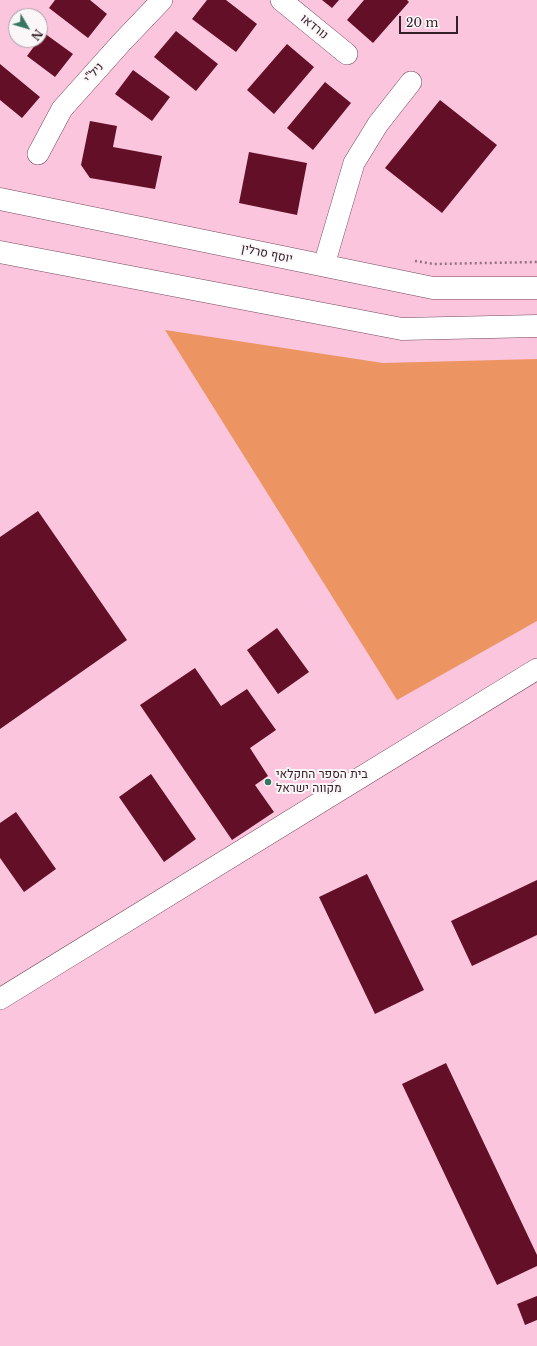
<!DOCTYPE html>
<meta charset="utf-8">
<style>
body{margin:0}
#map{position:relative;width:537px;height:1346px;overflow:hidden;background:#fac5dd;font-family:"Libre Baskerville",serif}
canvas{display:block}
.north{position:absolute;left:8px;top:8px;width:40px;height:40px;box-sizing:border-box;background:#fbf6f8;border:1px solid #aba0a5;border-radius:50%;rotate:128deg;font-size:11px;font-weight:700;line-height:16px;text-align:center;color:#332029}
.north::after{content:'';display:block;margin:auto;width:14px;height:18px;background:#377561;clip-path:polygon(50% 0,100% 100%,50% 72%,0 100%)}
.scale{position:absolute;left:399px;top:16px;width:59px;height:18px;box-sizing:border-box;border:2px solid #332029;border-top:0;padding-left:5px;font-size:12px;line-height:14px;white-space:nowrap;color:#332029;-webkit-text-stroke:3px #fbf6f8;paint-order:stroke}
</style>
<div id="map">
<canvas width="537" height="1346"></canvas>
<div class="north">N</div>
<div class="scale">20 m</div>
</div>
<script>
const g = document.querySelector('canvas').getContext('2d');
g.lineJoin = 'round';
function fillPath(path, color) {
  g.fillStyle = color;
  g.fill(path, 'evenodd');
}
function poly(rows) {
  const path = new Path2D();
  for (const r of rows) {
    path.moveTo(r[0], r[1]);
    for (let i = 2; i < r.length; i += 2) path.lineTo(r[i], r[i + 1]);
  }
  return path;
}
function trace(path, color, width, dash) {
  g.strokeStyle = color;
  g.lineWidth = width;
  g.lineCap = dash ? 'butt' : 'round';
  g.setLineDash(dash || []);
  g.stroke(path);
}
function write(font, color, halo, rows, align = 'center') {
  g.font = font + ' "Libre Baskerville",Heebo,serif';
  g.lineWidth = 4;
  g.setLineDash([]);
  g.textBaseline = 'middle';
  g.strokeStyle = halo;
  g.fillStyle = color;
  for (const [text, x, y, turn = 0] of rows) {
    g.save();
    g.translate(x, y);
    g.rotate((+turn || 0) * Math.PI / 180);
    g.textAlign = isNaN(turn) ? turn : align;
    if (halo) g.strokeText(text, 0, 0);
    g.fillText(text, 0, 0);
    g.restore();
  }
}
const green = poly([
 [165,330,383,363,537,359,537,621,397,700]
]);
const building = poly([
 [55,0,90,0,107,14,88,38,49,8],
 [207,0,226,0,257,24,236,52,192,19],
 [322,0,339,0,332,8],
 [364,0,407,0,409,2,373,43,347,20],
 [176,31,218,64,196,91,154,57],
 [44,33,73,54,55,77,27,56],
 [287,44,314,67,274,114,247,90],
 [0,64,40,97,22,118,0,100],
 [133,70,170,97,152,121,115,94],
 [325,82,351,103,313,150,287,128],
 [440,100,497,145,442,213,385,168],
 [90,121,117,126,113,147,162,156,155,189,90,178,81,165],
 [249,152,307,163,297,215,239,203],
 [38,511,127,640,0,729,0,537],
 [277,628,309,672,278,694,247,650],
 [195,668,221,706,247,689,276,730,250,748,268,776,255,785,274,812,232,840,140,705],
 [151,774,196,839,164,862,119,797],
 [16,812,56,869,24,892,0,858,0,823],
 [367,874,424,990,375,1014,319,897],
 [537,880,537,935,472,966,451,921],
 [446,1063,537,1255,537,1266,497,1285,402,1084],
 [537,1296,537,1320,525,1325,517,1304]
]);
const path = poly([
 [415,261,434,264,537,262]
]);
const minor = poly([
 [281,0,347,54],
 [38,154,62,109,121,43,162,0],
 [324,265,354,163,378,124,411,82],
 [0,999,537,669]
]);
const major = poly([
 [0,199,433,288,537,288],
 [0,252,402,329,537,326]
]);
const markers = [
 [268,782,4,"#377561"]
];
const streetNames = [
 ["נורדאו",314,27,39],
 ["ניל\"י",94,73,-49],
 ["יוסף סרלין",267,254,12]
];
const poiNames = [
 ["בית הספר החקלאי",276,775],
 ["מקווה ישראל",276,789]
];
fillPath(green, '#ed9562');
fillPath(building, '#620f27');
trace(minor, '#76495e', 22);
trace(major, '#76495e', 23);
trace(path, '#947181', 2.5, [2, 3]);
trace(minor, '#fff', 21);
trace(major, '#fff', 22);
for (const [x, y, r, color] of markers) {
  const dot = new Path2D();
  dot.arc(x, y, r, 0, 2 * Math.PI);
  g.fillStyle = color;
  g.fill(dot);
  trace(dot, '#fbf6f8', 1.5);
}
write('12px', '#332029', '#fbf6f8', streetNames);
write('12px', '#332029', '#fbf6f8', poiNames, 'left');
</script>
